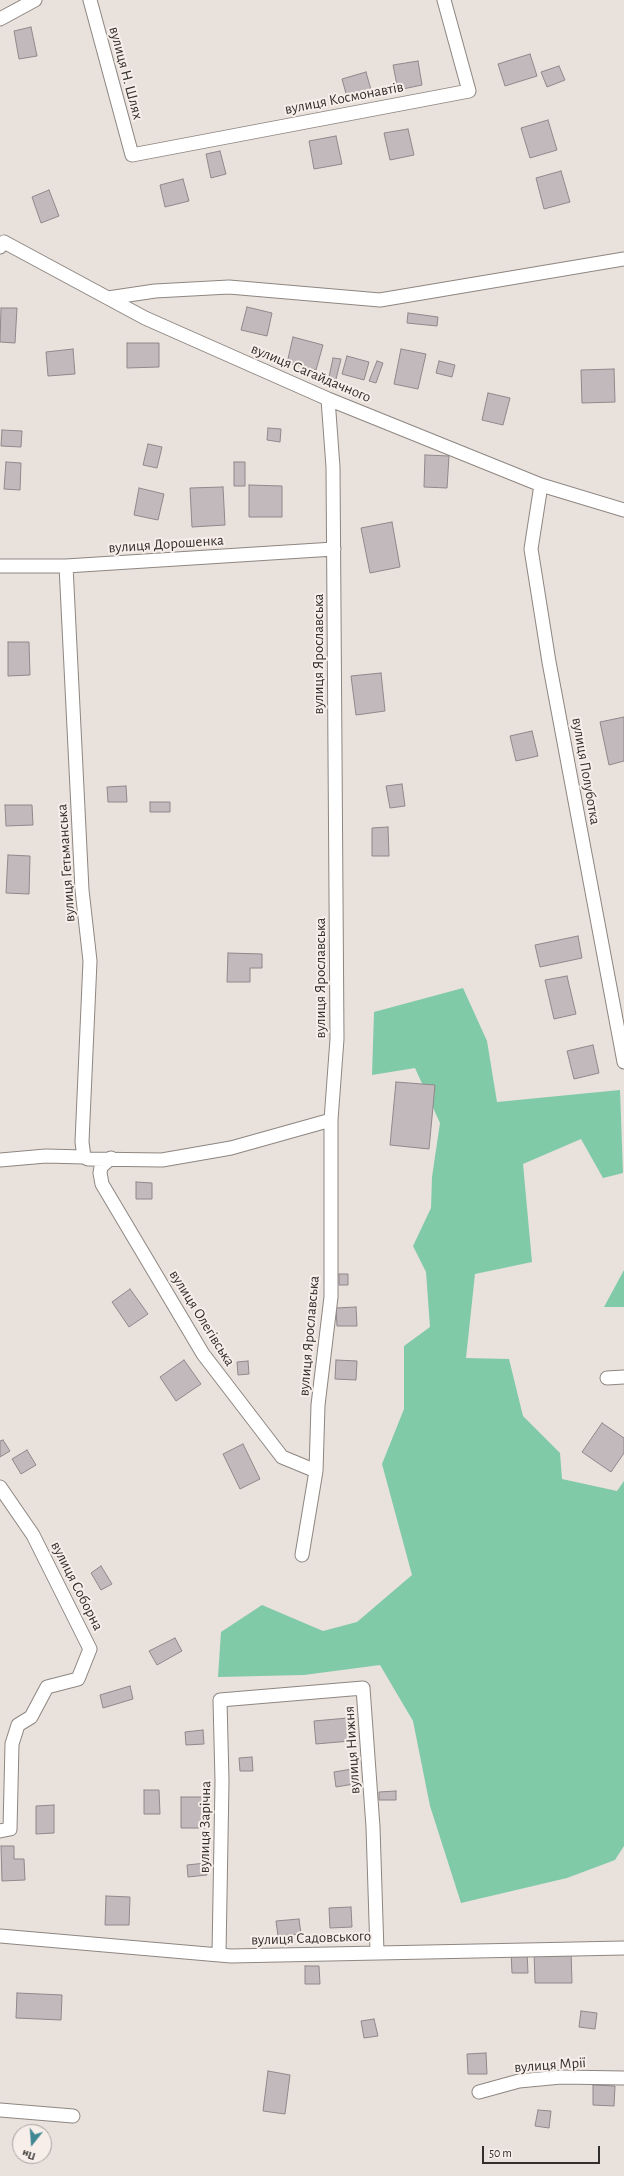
<!DOCTYPE html>
<meta charset="utf-8">
<style>
body{margin:0}
#map{position:relative;width:624px;height:2176px;overflow:hidden;background:#e9e1dc;font-family:"Alegreya Sans",sans-serif}
canvas{display:block}
.north{position:absolute;left:12px;top:2124px;width:40px;height:40px;box-sizing:border-box;background:#f7eee9;border:1px solid #a8a19d;border-radius:50%;rotate:197deg;font-size:11px;font-weight:700;line-height:16px;text-align:center;color:#312e2c}
.north::after{content:'';display:block;margin:auto;width:14px;height:18px;background:#418693;clip-path:polygon(50% 0,100% 100%,50% 72%,0 100%)}
.scale{position:absolute;left:482px;top:2146px;width:118px;height:18px;box-sizing:border-box;border:2px solid #312e2c;border-top:0;padding-left:5px;font-size:12px;line-height:14px;white-space:nowrap;color:#312e2c;-webkit-text-stroke:3px #f7eee9;paint-order:stroke}
</style>
<div id="map">
<canvas width="624" height="2176"></canvas>
<div class="north">Пн</div>
<div class="scale">50 m</div>
</div>
<script>
const g = document.querySelector('canvas').getContext('2d');
g.lineJoin = 'round';
function fillPath(path, color) {
  g.fillStyle = color;
  g.fill(path, 'evenodd');
}
function poly(rows) {
  const path = new Path2D();
  for (const r of rows) {
    path.moveTo(r[0], r[1]);
    for (let i = 2; i < r.length; i += 2) path.lineTo(r[i], r[i + 1]);
  }
  return path;
}
function trace(path, color, width, dash) {
  g.strokeStyle = color;
  g.lineWidth = width;
  g.lineCap = dash ? 'butt' : 'round';
  g.setLineDash(dash || []);
  g.stroke(path);
}
function write(font, color, halo, rows, align = 'center') {
  g.font = font + ' "Alegreya Sans",sans-serif';
  g.lineWidth = 4;
  g.setLineDash([]);
  g.textBaseline = 'middle';
  g.strokeStyle = halo;
  g.fillStyle = color;
  for (const [text, x, y, turn = 0] of rows) {
    g.save();
    g.translate(x, y);
    g.rotate((+turn || 0) * Math.PI / 180);
    g.textAlign = isNaN(turn) ? turn : align;
    if (halo) g.strokeText(text, 0, 0);
    g.fillText(text, 0, 0);
    g.restore();
  }
}
const green = poly([
 [463,988,487,1041,497,1102,620,1090,623,1173,603,1178,581,1139,523,1164,532,1262,475,1274,466,1358,509,1359,523,1416,560,1453,562,1479,617,1491,624,1481,624,1846,615,1860,567,1878,461,1903,430,1806,413,1721,380,1665,304,1675,218,1677,221,1632,262,1605,323,1631,357,1622,412,1575,382,1464,404,1409,404,1346,430,1327,426,1272,413,1246,431,1208,432,1177,440,1123,415,1068,372,1075,374,1012],
 [624,1270,624,1307,604,1307]
]);
const building = poly([
 [31,27,37,56,19,59,14,31,31,27],
 [530,54,537,76,505,86,498,64,530,54],
 [418,61,422,85,398,90,393,65,418,61],
 [559,66,565,80,547,87,541,72,559,66],
 [366,72,371,90,347,97,342,79,366,72],
 [548,120,557,150,530,158,521,128,548,120],
 [408,129,414,155,390,160,384,133,408,129],
 [336,136,342,164,314,169,309,141,336,136],
 [220,151,226,174,211,178,206,154,220,151],
 [561,171,570,202,544,209,536,178,561,171],
 [183,179,189,201,165,207,160,185,183,179],
 [49,190,59,216,41,223,32,197,49,190],
 [247,307,272,313,267,336,241,330,247,307],
 [1,308,17,308,15,343,0,342,1,308],
 [408,313,438,317,437,326,407,323,408,313],
 [293,337,323,345,316,370,287,363,293,337],
 [127,343,159,343,159,367,127,368,127,343],
 [73,349,75,374,48,376,46,352,73,349],
 [401,349,426,354,418,389,394,384,401,349],
 [347,356,369,362,364,380,342,374,347,356],
 [333,358,341,359,335,383,328,382,333,358],
 [377,361,383,363,376,383,369,381,377,361],
 [439,361,455,365,452,377,436,373,439,361],
 [614,369,615,402,582,403,581,370,614,369],
 [488,393,510,398,503,425,482,420,488,393],
 [268,428,281,429,280,442,267,440,268,428],
 [2,430,22,431,21,447,1,446,2,430],
 [148,444,162,447,157,468,143,465,148,444],
 [425,455,449,456,447,488,424,487,425,455],
 [6,462,21,463,20,490,4,489,6,462],
 [234,462,245,462,245,486,234,486,234,462],
 [249,485,282,486,282,517,249,517,249,485],
 [223,487,225,525,192,527,190,488,223,487],
 [139,488,164,494,158,520,134,515,139,488],
 [392,522,400,567,370,573,361,528,392,522],
 [8,642,29,642,30,675,8,676,8,642],
 [381,673,385,711,356,715,351,676,381,673],
 [624,717,624,761,609,765,600,722,624,717],
 [532,731,538,756,516,761,510,736,532,731],
 [402,784,405,806,390,808,386,786,402,784],
 [126,786,127,802,108,802,107,787,126,786],
 [150,802,170,802,170,812,150,812,150,802],
 [5,805,32,805,33,825,6,826,5,805],
 [388,827,389,856,372,856,372,828,388,827],
 [8,855,30,856,29,894,6,893,8,855],
 [578,936,582,958,540,967,535,945,578,936],
 [228,953,262,954,262,968,250,968,250,982,227,982,228,953],
 [567,976,576,1014,554,1019,545,980,567,976],
 [593,1045,599,1073,574,1079,567,1051,593,1045],
 [396,1082,435,1085,429,1149,390,1145,396,1082],
 [136,1182,152,1183,152,1199,136,1199,136,1182],
 [339,1274,348,1274,348,1285,339,1285,339,1274],
 [130,1289,148,1314,129,1327,112,1302,130,1289],
 [356,1307,357,1326,337,1326,336,1308,356,1307],
 [184,1360,201,1384,176,1401,160,1377,184,1360],
 [336,1360,357,1361,356,1380,335,1379,336,1360],
 [248,1361,249,1374,238,1375,237,1362,248,1361],
 [602,1423,624,1438,624,1453,611,1472,582,1452,602,1423],
 [3,1440,10,1451,0,1457,0,1441,3,1440],
 [243,1444,260,1479,240,1489,223,1454,243,1444],
 [27,1450,36,1465,21,1474,12,1459,27,1450],
 [101,1566,112,1584,101,1590,91,1573,101,1566],
 [175,1638,182,1651,157,1665,149,1651,175,1638],
 [130,1686,133,1699,103,1708,100,1695,130,1686],
 [348,1718,350,1741,316,1744,314,1721,348,1718],
 [203,1730,204,1744,186,1745,185,1732,203,1730],
 [252,1757,253,1771,240,1771,239,1758,252,1757],
 [352,1769,354,1784,336,1787,334,1772,352,1769],
 [144,1790,159,1790,160,1814,144,1814,144,1790],
 [396,1791,396,1800,379,1800,379,1792,396,1791],
 [181,1797,206,1797,206,1828,181,1828,181,1797],
 [54,1805,54,1833,36,1834,36,1806,54,1805],
 [1,1846,14,1846,14,1859,24,1859,25,1880,2,1881,1,1846],
 [206,1863,207,1875,188,1877,187,1865,206,1863],
 [106,1896,130,1897,129,1925,105,1925,106,1896],
 [351,1907,352,1927,330,1928,329,1908,351,1907],
 [299,1919,301,1934,278,1936,276,1921,299,1919],
 [527,1951,528,1973,512,1973,511,1952,527,1951],
 [534,1951,571,1951,572,1983,535,1983,534,1951],
 [305,1966,319,1966,320,1984,305,1984,305,1966],
 [17,1993,62,1995,61,2020,16,2018,17,1993],
 [581,2011,597,2013,595,2029,579,2027,581,2011],
 [374,2019,378,2036,364,2038,361,2021,374,2019],
 [486,2053,487,2074,468,2074,467,2054,486,2053],
 [268,2071,290,2075,285,2114,263,2111,268,2071],
 [593,2085,615,2086,614,2106,593,2105,593,2085],
 [538,2110,551,2111,549,2128,535,2126,538,2110]
]);
const minor = poly([
 [90,0,132,155,469,91,444,0],
 [0,19,35,0],
 [0,247,4,242,145,318,328,399,541,485,624,510],
 [108,298,155,291,229,287,380,300,624,259],
 [541,485,531,549,549,662,624,1062],
 [0,566,66,566,334,549],
 [66,566,82,890,90,961,82,1142,84,1157],
 [111,1158,101,1167,100,1173,102,1184,203,1354,282,1457,316,1471],
 [0,1160,46,1156,84,1157,88,1159,162,1160,231,1148,331,1120],
 [607,1378,624,1377],
 [0,1487,33,1535,90,1649,78,1679,47,1687,31,1717,18,1725,12,1744,10,1829,0,1831],
 [302,1555,316,1471,318,1405,331,1297,331,1120,337,1039,333,467,328,399],
 [0,1936,231,1956,624,1948],
 [219,1954,222,1781,220,1700,363,1688,373,1827,377,1952],
 [479,2092,519,2081,561,2077,624,2078],
 [0,2110,73,2116]
]);
const streetNames = [
 ["вулиця Н. Шлях",126,73,75],
 ["вулиця Космонавтів",344,98,-11],
 ["вулиця Сагайдачного",311,373,23],
 ["вулиця Дорошенка",166,544,-4],
 ["вулиця Ярославська",318,654,-90],
 ["вулиця Полуботка",586,771,80],
 ["вулиця Гетьманська",66,863,-94],
 ["вулиця Ярославська",320,978,-90],
 ["вулиця Олегівська",202,1318,58],
 ["вулиця Ярославська",309,1336,-85],
 ["вулиця Соборна",77,1586,63],
 ["вулиця Нижня",352,1750,-94],
 ["вулиця Зарічна",205,1827,-89],
 ["вулиця Садовського",311,1938,-2],
 ["вулиця Мрії",550,2065,-4]
];
fillPath(green, '#80caa7');
fillPath(building, '#c2b9bd');
trace(building, '#90888c', 1);
trace(minor, '#8d8681', 15);
trace(minor, '#fff', 13);
write('15px', '#312e2c', '#f7eee9', streetNames);
</script>
